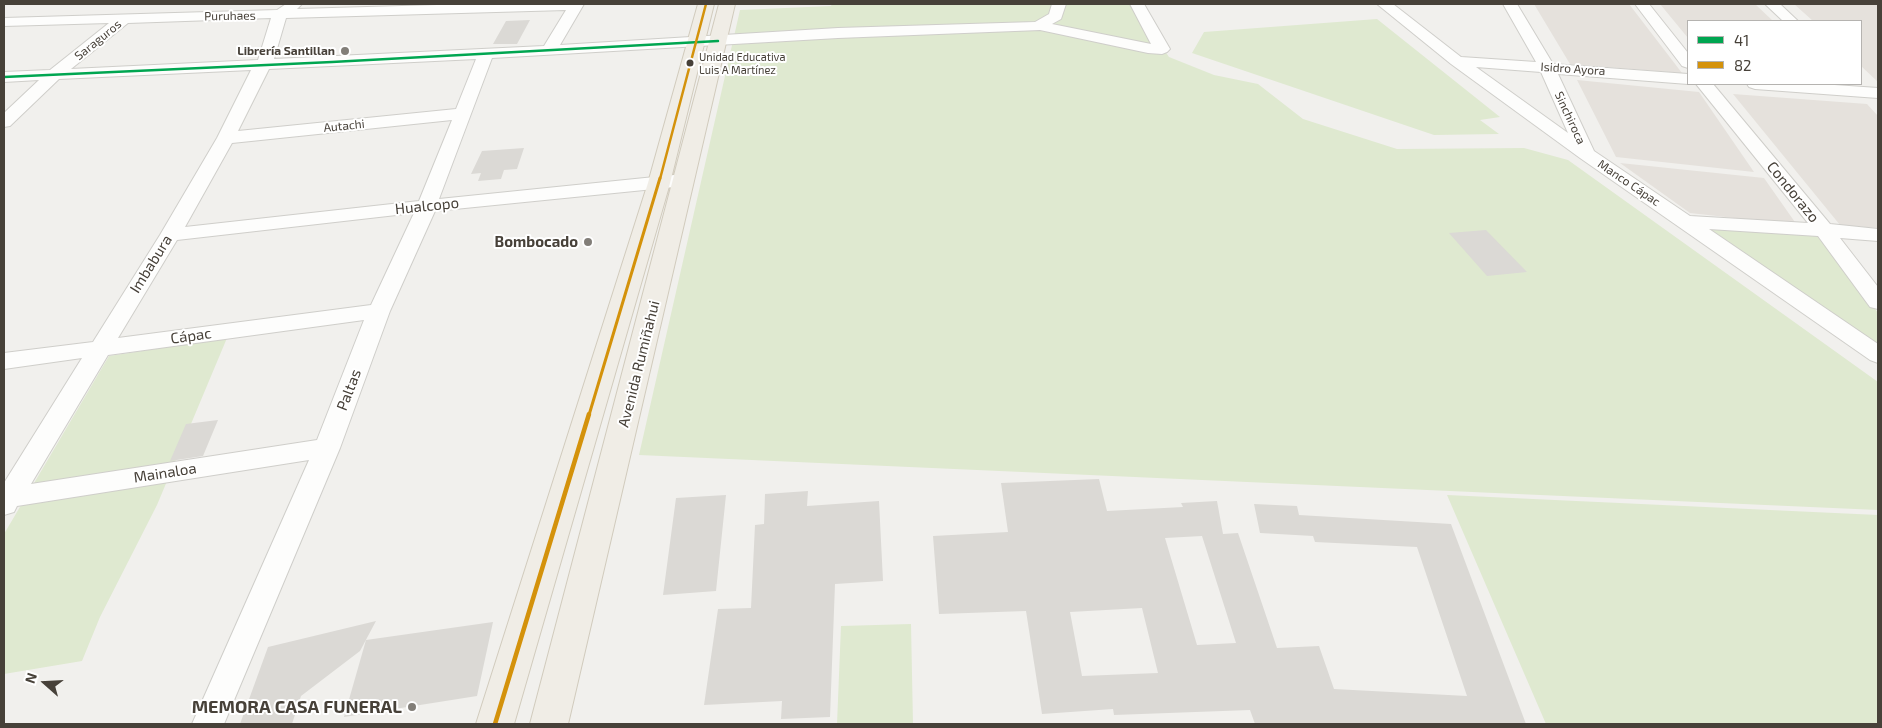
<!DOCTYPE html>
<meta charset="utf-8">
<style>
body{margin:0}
#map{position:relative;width:1882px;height:728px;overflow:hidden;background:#f1f0ed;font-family:"Exo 2",sans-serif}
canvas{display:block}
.frame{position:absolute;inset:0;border:5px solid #474139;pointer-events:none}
.legend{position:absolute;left:1687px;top:20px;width:175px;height:65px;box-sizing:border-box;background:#fff;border:1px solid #b5b3b0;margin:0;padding:6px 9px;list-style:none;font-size:15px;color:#474139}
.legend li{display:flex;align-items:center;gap:10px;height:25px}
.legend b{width:25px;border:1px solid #b5b3b0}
.north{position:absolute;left:20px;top:658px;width:50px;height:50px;-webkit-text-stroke:4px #fff;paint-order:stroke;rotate:289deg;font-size:14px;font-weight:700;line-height:20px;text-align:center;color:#474139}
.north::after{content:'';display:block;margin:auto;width:18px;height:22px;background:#474139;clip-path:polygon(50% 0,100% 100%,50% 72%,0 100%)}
</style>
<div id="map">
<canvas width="1882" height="728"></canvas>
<div class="frame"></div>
<ul class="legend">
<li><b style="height:6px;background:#00a651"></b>41</li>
<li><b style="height:6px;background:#d4920b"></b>82</li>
</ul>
<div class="north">N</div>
</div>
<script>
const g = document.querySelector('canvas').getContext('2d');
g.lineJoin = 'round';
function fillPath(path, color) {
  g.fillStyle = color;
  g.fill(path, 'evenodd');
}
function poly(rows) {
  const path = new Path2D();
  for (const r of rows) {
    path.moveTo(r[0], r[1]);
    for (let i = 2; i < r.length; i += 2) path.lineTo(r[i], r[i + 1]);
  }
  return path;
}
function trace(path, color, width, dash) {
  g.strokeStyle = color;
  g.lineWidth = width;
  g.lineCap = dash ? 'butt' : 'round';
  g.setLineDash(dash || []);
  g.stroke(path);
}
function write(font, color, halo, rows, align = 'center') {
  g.font = font + ' "Exo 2",sans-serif';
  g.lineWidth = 4;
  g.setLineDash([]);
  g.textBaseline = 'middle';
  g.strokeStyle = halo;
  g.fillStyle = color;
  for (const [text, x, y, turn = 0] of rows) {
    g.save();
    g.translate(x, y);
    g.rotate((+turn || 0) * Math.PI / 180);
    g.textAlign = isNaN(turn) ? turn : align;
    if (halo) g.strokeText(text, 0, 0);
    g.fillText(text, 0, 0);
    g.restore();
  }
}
const residential = poly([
 [1534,4,1629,4,1682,73,1570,64],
 [1660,4,1755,4,1773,21,1688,21,1688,38],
 [1794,4,1878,4,1878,82,1861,66,1861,21,1813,21],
 [1577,80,1699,92,1754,172,1616,157],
 [1733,94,1867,104,1878,116,1878,228,1840,225],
 [1620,163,1764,178,1797,225,1690,213]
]);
const green = poly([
 [832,4,1133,4,1169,57,1214,75,1258,84,1303,119,1397,149,1524,148,1568,160,1878,382,1878,510,639,455,740,10,831,6],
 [1377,19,1500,117,1480,120,1499,134,1434,135,1192,53,1204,32],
 [1697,226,1821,233,1878,313,1878,350],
 [227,338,157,505,100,617,82,661,4,674,4,534,109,356],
 [1447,495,1878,515,1878,724,1546,724],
 [911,624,913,724,837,724,841,626]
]);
const building = poly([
 [530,20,517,44,493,44,506,21],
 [524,148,517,169,504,170,501,179,478,181,481,173,471,174,482,151],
 [1486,230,1527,272,1487,276,1449,233],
 [218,420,203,456,170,461,186,424],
 [1099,479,1107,511,1183,507,1181,503,1217,501,1223,534,1238,533,1277,648,1319,646,1334,689,1467,696,1417,547,1315,542,1313,536,1260,533,1254,504,1297,506,1299,515,1451,524,1526,724,1310,724,1309,723,1255,724,1250,710,1114,715,1113,709,1042,714,1026,611,939,614,933,536,1008,532,1001,483],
 [1202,536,1236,643,1197,645,1165,538],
 [1142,608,1158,673,1082,676,1070,612],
 [808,491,807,506,879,501,883,581,835,584,830,717,781,719,782,701,704,705,718,609,751,608,755,525,764,524,765,494],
 [726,495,716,591,663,595,676,498],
 [376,621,360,651,301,696,292,724,240,724,268,647],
 [493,622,477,696,344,717,366,640]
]);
const minor = poly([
 [286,4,302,4,297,9,472,4,584,4,560,45,838,28,1035,22,1049,14,1052,4,1066,4,1061,19,1052,24,1151,44,1130,4,1144,4,1170,49,1167,52,1162,54,1148,53,1040,30,838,38,492,58,439,199,684,174,691,176,693,180,691,184,684,186,435,211,390,311,340,448,224,724,192,724,309,460,17,506,14,512,4,515,4,483,82,358,4,369,4,353,93,342,160,235,217,138,251,70,59,79,10,126,4,127,4,113,39,80,4,82,4,72,50,70,109,23,4,26,4,18,277,10,286,4],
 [566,10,544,46,274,59,286,18,566,10],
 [271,18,258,60,71,69,128,23,271,18],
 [476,59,456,109,238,131,269,69,476,59],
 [452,120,419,201,185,227,232,143,452,120],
 [414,213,371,305,118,338,177,240,414,213],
 [364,320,317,440,31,484,108,355,364,320],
 [1377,4,1393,4,1461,57,1536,62,1503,4,1517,4,1553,64,1688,74,1688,84,1558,74,1594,151,1690,216,1808,223,1696,84,1713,84,1830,224,1878,229,1878,241,1840,238,1878,287,1878,309,1870,307,1818,236,1709,229,1878,344,1878,363,1870,360,1580,158,1451,64,1377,4],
 [1476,67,1541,72,1568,133,1476,67],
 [1635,4,1649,4,1688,53,1688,68,1682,66,1635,4],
 [1765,4,1780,4,1798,21,1783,21,1765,4],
 [1747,84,1820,84,1878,88,1878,98,1755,89,1749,87,1747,84]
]);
const major = poly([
 [698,4,714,4,670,183,514,724,476,724,648,183,698,4],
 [719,4,735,4,568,724,530,724,719,4]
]);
const bus1 = poly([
 [4,77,332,62,718,41]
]);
const bus2Far2 = poly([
 [660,179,706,4]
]);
const bus2Far1 = poly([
 [589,415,660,178]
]);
const bus2 = poly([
 [495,724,589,414]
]);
const markers = [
 [345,51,5,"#827e78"],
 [690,63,4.5,"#474139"],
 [588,242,5,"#827e78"],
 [412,707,5,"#827e78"]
];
const farBusnames = [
 ["Unidad Educativa",699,57],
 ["Luis A Martínez",699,70]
];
const farStreetnames = [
 ["Puruhaes",230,16,-1],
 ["Saraguros",98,40,-39],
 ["Isidro Ayora",1573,69,4],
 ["Sinchiroca",1570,118,65],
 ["Autachi",344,126,-6],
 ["Manco Cápac",1629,183,34]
];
const farPoinames = [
 ["Librería Santillan",335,51]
];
const streetNames = [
 ["Condorazo",1793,192,51],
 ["Hualcopo",427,206,-6],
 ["Imbabura",151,264,-58],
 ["Cápac",191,336,-8],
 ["Avenida Rumiñahui",639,364,-76],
 ["Paltas",349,390,-69],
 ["Mainaloa",165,473,-9]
];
const poiNames = [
 ["Bombocado",578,242]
];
const nearPoinames = [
 ["MEMORA CASA FUNERAL",402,707]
];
fillPath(residential, '#e5e1dc');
fillPath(green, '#dfe9d0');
fillPath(building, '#dbd9d5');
trace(minor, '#cfceca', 2);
trace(major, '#d1cbbd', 2);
fillPath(minor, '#fdfdfc');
fillPath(major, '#f0ede6');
trace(bus1, '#00a651', 2.5);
trace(bus2Far2, '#d4920b', 2.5);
trace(bus2Far1, '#d4920b', 3);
trace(bus2, '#d4920b', 4.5);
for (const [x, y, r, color] of markers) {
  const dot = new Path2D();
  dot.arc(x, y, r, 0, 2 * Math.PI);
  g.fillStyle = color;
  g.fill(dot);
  trace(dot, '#fff', 2);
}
write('11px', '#474139', '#fff', farBusnames, 'left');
write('12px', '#474139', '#fff', farStreetnames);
write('bold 12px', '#474139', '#fff', farPoinames, 'right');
write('15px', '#474139', '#fff', streetNames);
write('bold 15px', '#474139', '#fff', poiNames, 'right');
write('bold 18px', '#474139', '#fff', nearPoinames, 'right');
</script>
